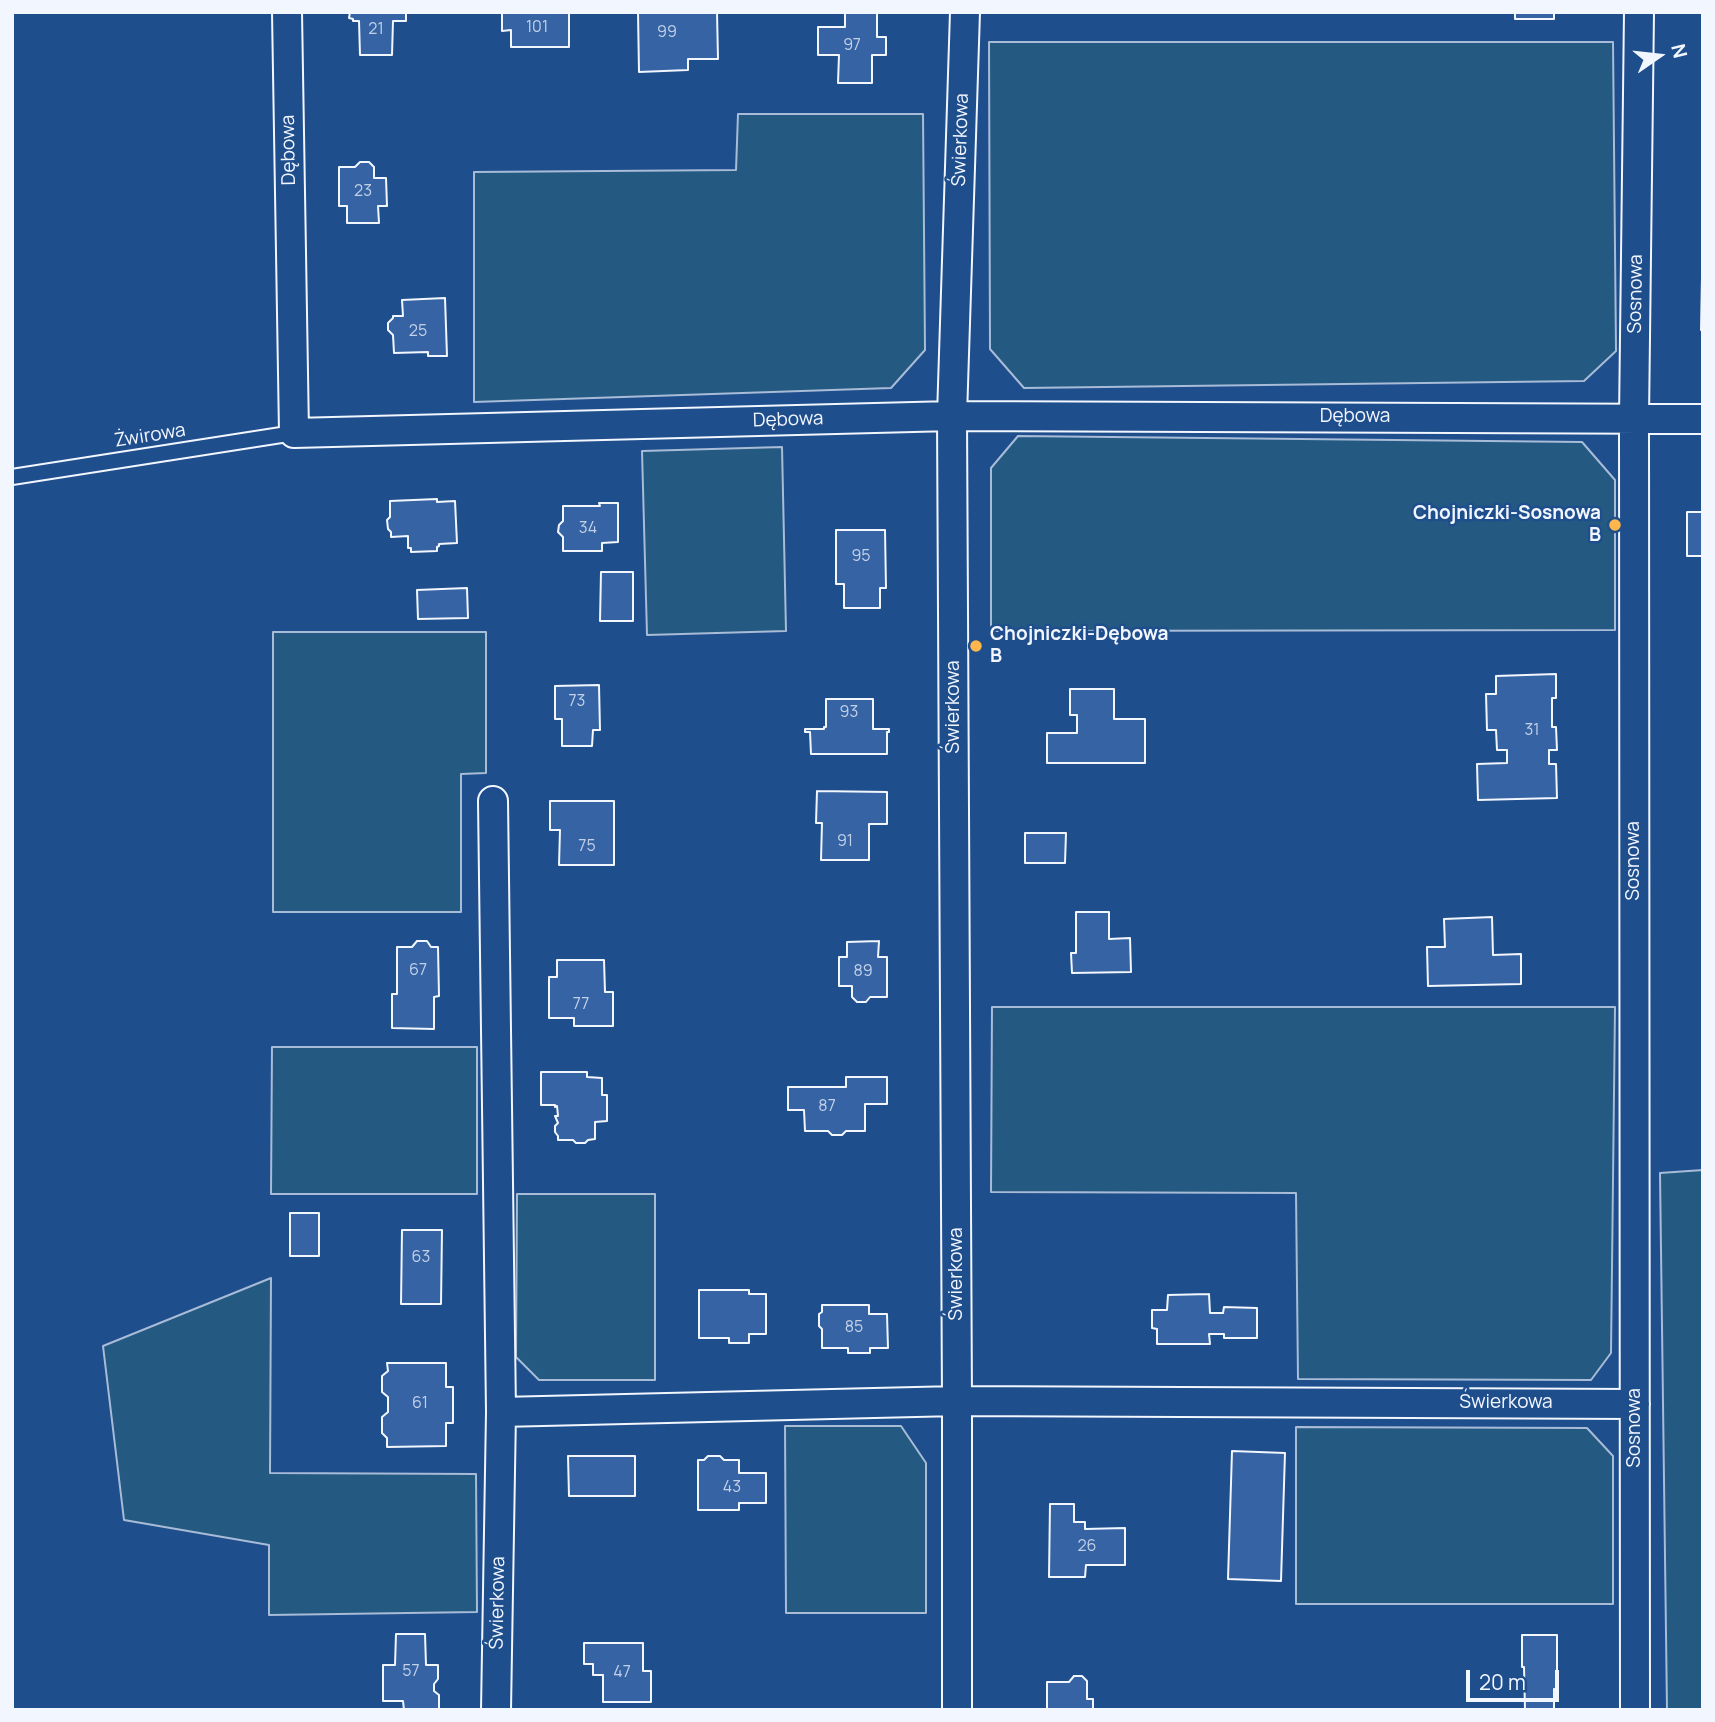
<!DOCTYPE html>
<meta charset="utf-8">
<style>
body{margin:0}
#map{position:relative;width:1715px;height:1722px;overflow:hidden;background:#1f4e8c;font-family:Manrope,sans-serif}
canvas{display:block}
.frame{position:absolute;inset:0;border:14px solid #f2f6ff;pointer-events:none}
.north{position:absolute;left:1624px;top:21px;width:70px;height:70px;-webkit-text-stroke:5px #1f4e8c;paint-order:stroke;rotate:76deg;font-size:19px;font-weight:700;line-height:28px;text-align:center;color:#f2f6ff}
.north::after{content:'';display:block;margin:auto;width:24px;height:32px;background:#f2f6ff;clip-path:polygon(50% 0,100% 100%,50% 72%,0 100%)}
.scale{position:absolute;left:1466px;top:1670px;width:93px;height:32px;box-sizing:border-box;border:4px solid #f2f6ff;border-top:0;padding-left:9px;font-size:21px;line-height:24px;white-space:nowrap;color:#f2f6ff;-webkit-text-stroke:5px #1f4e8c;paint-order:stroke}
</style>
<div id="map">
<canvas width="1715" height="1722"></canvas>
<div class="frame"></div>
<div class="north">N</div>
<div class="scale">20 m</div>
</div>
<script>
const g = document.querySelector('canvas').getContext('2d');
g.lineJoin = 'round';
function fillPath(path, color) {
  g.fillStyle = color;
  g.fill(path, 'evenodd');
}
function poly(rows) {
  const path = new Path2D();
  for (const r of rows) {
    path.moveTo(r[0], r[1]);
    for (let i = 2; i < r.length; i += 2) path.lineTo(r[i], r[i + 1]);
  }
  return path;
}
function trace(path, color, width, dash) {
  g.strokeStyle = color;
  g.lineWidth = width;
  g.lineCap = dash ? 'butt' : 'round';
  g.setLineDash(dash || []);
  g.stroke(path);
}
function write(font, color, halo, rows, align = 'center') {
  g.font = font + ' Manrope,sans-serif';
  g.lineWidth = 5;
  g.setLineDash([]);
  g.textBaseline = 'middle';
  g.strokeStyle = halo;
  g.fillStyle = color;
  for (const [text, x, y, turn = 0] of rows) {
    g.save();
    g.translate(x, y);
    g.rotate((+turn || 0) * Math.PI / 180);
    g.textAlign = isNaN(turn) ? turn : align;
    if (halo) g.strokeText(text, 0, 0);
    g.fillText(text, 0, 0);
    g.restore();
  }
}
const green = poly([
 [989,42,1613,42,1616,351,1584,381,1024,388,990,349,989,42],
 [738,114,923,114,925,350,891,388,474,402,474,172,736,170,738,114],
 [1018,436,1582,442,1615,480,1615,630,991,631,991,468,1018,436],
 [782,447,786,631,647,635,642,451,782,447],
 [273,632,486,632,486,773,461,774,461,912,273,912,273,632],
 [992,1007,1615,1007,1611,1353,1591,1380,1298,1379,1296,1193,991,1192,992,1007],
 [272,1047,477,1047,477,1194,271,1194,272,1047],
 [1703,1170,1703,1710,1667,1710,1660,1173,1703,1170],
 [517,1194,655,1194,655,1380,539,1380,516,1357,517,1194],
 [271,1278,270,1473,476,1474,477,1612,269,1615,269,1545,124,1520,103,1346,271,1278],
 [785,1426,901,1426,926,1463,926,1613,786,1613,785,1426],
 [1296,1427,1587,1428,1613,1456,1613,1604,1296,1604,1296,1427]
]);
const building = poly([
 [350,12,406,12,406,21,393,21,392,55,360,55,359,21,353,21,353,19,349,18,350,12],
 [502,12,569,12,569,47,511,47,511,30,502,31,502,12],
 [638,12,717,12,718,59,688,59,688,70,639,72,638,12],
 [845,12,877,12,877,37,886,37,886,55,872,55,872,83,838,83,839,55,818,55,818,27,845,27,845,12],
 [1515,12,1554,12,1554,19,1515,19,1515,12],
 [360,162,369,162,374,167,374,178,386,178,387,206,378,206,379,223,347,223,347,206,339,206,339,167,355,167,360,162],
 [1702,277,1703,277,1703,330,1701,330,1702,277],
 [445,298,447,356,428,356,428,352,394,353,393,335,388,330,388,323,393,318,393,316,403,316,402,300,445,298],
 [437,499,437,502,455,501,457,543,439,544,439,546,437,547,437,551,411,552,411,548,408,548,408,536,391,537,391,532,388,529,387,520,390,517,390,501,437,499],
 [599,503,618,503,618,542,602,543,602,551,563,551,563,537,558,532,559,525,563,521,563,506,600,506,599,503],
 [1687,512,1703,512,1703,556,1687,556,1687,512],
 [836,530,885,530,886,588,880,588,880,608,844,608,844,584,836,584,836,530],
 [601,572,633,572,633,621,600,621,601,572],
 [467,588,468,618,418,619,417,590,467,588],
 [1556,674,1556,698,1552,698,1552,727,1556,727,1557,750,1549,750,1549,764,1556,764,1557,798,1478,800,1477,764,1507,763,1507,750,1497,750,1496,730,1487,730,1486,694,1496,694,1496,676,1556,674],
 [599,685,600,730,593,730,592,746,562,746,562,719,555,719,555,686,599,685],
 [1070,689,1114,689,1114,719,1145,719,1145,763,1047,763,1047,733,1077,733,1077,715,1070,715,1070,689],
 [826,699,873,699,873,729,889,729,889,732,887,732,887,754,811,754,810,732,805,732,805,729,824,729,824,727,826,727,826,699],
 [817,791,887,792,887,824,869,824,869,860,821,860,822,823,816,823,817,791],
 [550,801,614,801,614,865,559,865,560,830,550,830,550,801],
 [1025,833,1066,833,1065,863,1025,863,1025,833],
 [1076,912,1109,912,1109,939,1130,938,1131,972,1072,973,1071,953,1076,953,1076,912],
 [1492,917,1493,955,1521,954,1521,984,1428,986,1427,947,1445,947,1444,919,1492,917],
 [417,941,427,941,431,947,438,947,439,996,434,997,434,1029,392,1028,392,994,397,994,397,947,412,947,417,941],
 [879,941,878,957,887,957,887,997,870,997,866,1002,857,1002,852,997,852,986,839,986,839,957,847,957,847,942,879,941],
 [557,960,604,960,605,992,613,992,613,1026,574,1026,574,1018,549,1018,549,977,557,977,557,960],
 [541,1072,587,1072,587,1077,602,1078,602,1095,607,1095,607,1121,595,1122,595,1139,588,1140,585,1143,576,1143,573,1140,558,1140,558,1136,555,1132,555,1126,558,1123,555,1116,558,1116,557,1106,555,1107,555,1105,541,1105,541,1072],
 [846,1077,887,1077,887,1104,865,1104,865,1131,846,1131,842,1135,832,1135,828,1131,805,1131,804,1110,788,1110,788,1087,846,1087,846,1077],
 [290,1213,319,1213,319,1256,290,1256,290,1213],
 [402,1230,442,1230,441,1304,401,1304,402,1230],
 [699,1290,749,1290,749,1294,766,1294,766,1334,749,1334,749,1343,729,1343,729,1338,699,1338,699,1290],
 [1209,1294,1210,1313,1223,1313,1224,1307,1257,1308,1257,1338,1224,1338,1224,1334,1209,1334,1210,1344,1157,1344,1157,1329,1152,1328,1152,1310,1167,1310,1168,1295,1209,1294],
 [822,1305,869,1305,869,1314,887,1314,888,1348,870,1348,870,1353,848,1353,848,1348,822,1348,822,1329,819,1326,819,1314,822,1312,822,1305],
 [387,1363,446,1363,446,1387,453,1387,453,1423,446,1423,446,1446,387,1447,387,1438,382,1433,382,1417,388,1412,388,1397,382,1392,382,1376,388,1371,387,1363],
 [1232,1451,1285,1453,1281,1581,1228,1579,1232,1451],
 [568,1456,635,1456,635,1496,569,1496,568,1456],
 [708,1456,720,1456,724,1460,739,1460,739,1473,766,1473,766,1503,739,1503,739,1510,698,1510,698,1460,704,1460,708,1456],
 [1050,1504,1074,1504,1074,1522,1085,1522,1085,1529,1125,1528,1125,1565,1086,1565,1085,1577,1049,1577,1050,1504],
 [396,1634,425,1634,426,1665,438,1665,438,1679,434,1684,434,1691,439,1695,439,1709,404,1710,403,1701,383,1701,383,1665,395,1665,396,1634],
 [1522,1635,1557,1635,1557,1689,1554,1689,1554,1710,1525,1710,1524,1667,1522,1667,1522,1635],
 [584,1643,643,1643,643,1671,651,1671,651,1702,603,1702,603,1675,593,1675,593,1664,584,1664,584,1643],
 [1074,1676,1082,1676,1087,1681,1087,1699,1093,1699,1093,1710,1047,1710,1047,1682,1069,1682,1074,1676]
]);
const lane = poly([
 [12,477,294,433]
]);
const street = poly([
 [287,12,294,433,952,416,1703,419],
 [493,801,501,1412,496,1710],
 [501,1412,957,1401,1635,1404],
 [957,1710,957,1401,952,416,965,12],
 [1635,1710,1634,418,1639,12]
]);
const markers = [
 [1615,525,7,"#ffb74d"],
 [976,646,7,"#ffb74d"]
];
const numberNames = [
 ["101",537,28],
 ["21",376,30],
 ["99",667,33],
 ["97",852,46],
 ["23",363,192],
 ["25",418,332],
 ["34",588,529],
 ["95",861,557],
 ["73",577,702],
 ["93",849,713],
 ["31",1532,731],
 ["91",845,842],
 ["75",587,847],
 ["67",418,971],
 ["89",863,972],
 ["77",581,1005],
 ["87",827,1107],
 ["63",421,1258],
 ["85",854,1328],
 ["61",420,1404],
 ["43",732,1488],
 ["26",1087,1547],
 ["57",411,1672],
 ["47",622,1673]
];
const streetNames = [
 ["Świerkowa",961,140,-88],
 ["Dębowa",289,150,-91],
 ["Sosnowa",1636,294,-89],
 ["Dębowa",1355,417],
 ["Dębowa",788,420,-2],
 ["Żwirowa",150,436,-9],
 ["Świerkowa",954,707,-90],
 ["Sosnowa",1634,861,-90],
 ["Świerkowa",957,1274,-90],
 ["Świerkowa",1506,1403],
 ["Sosnowa",1635,1428,-90],
 ["Świerkowa",498,1603,-89]
];
const poiNames = [
 ["Chojniczki-Sosnowa",1601,514],
 ["B",1601,536],
 ["Chojniczki-Dębowa",990,635,"left"],
 ["B",990,657,"left"]
];
fillPath(green, '#245a82');
trace(green, '#a8bbd7', 2);
fillPath(building, '#3563a3');
trace(building, '#f2f6ff', 2);
trace(lane, '#f2f6ff', 18);
trace(street, '#f2f6ff', 32);
trace(lane, '#1f4e8c', 14);
trace(street, '#1f4e8c', 28);
for (const [x, y, r, color] of markers) {
  const dot = new Path2D();
  dot.arc(x, y, r, 0, 2 * Math.PI);
  g.fillStyle = color;
  g.fill(dot);
  trace(dot, '#1f4e8c', 2.5);
}
write('16px', '#c3d1e8', null, numberNames);
write('19px', '#f2f6ff', '#1f4e8c', streetNames);
write('bold 19px', '#f2f6ff', '#1f4e8c', poiNames, 'right');
</script>
